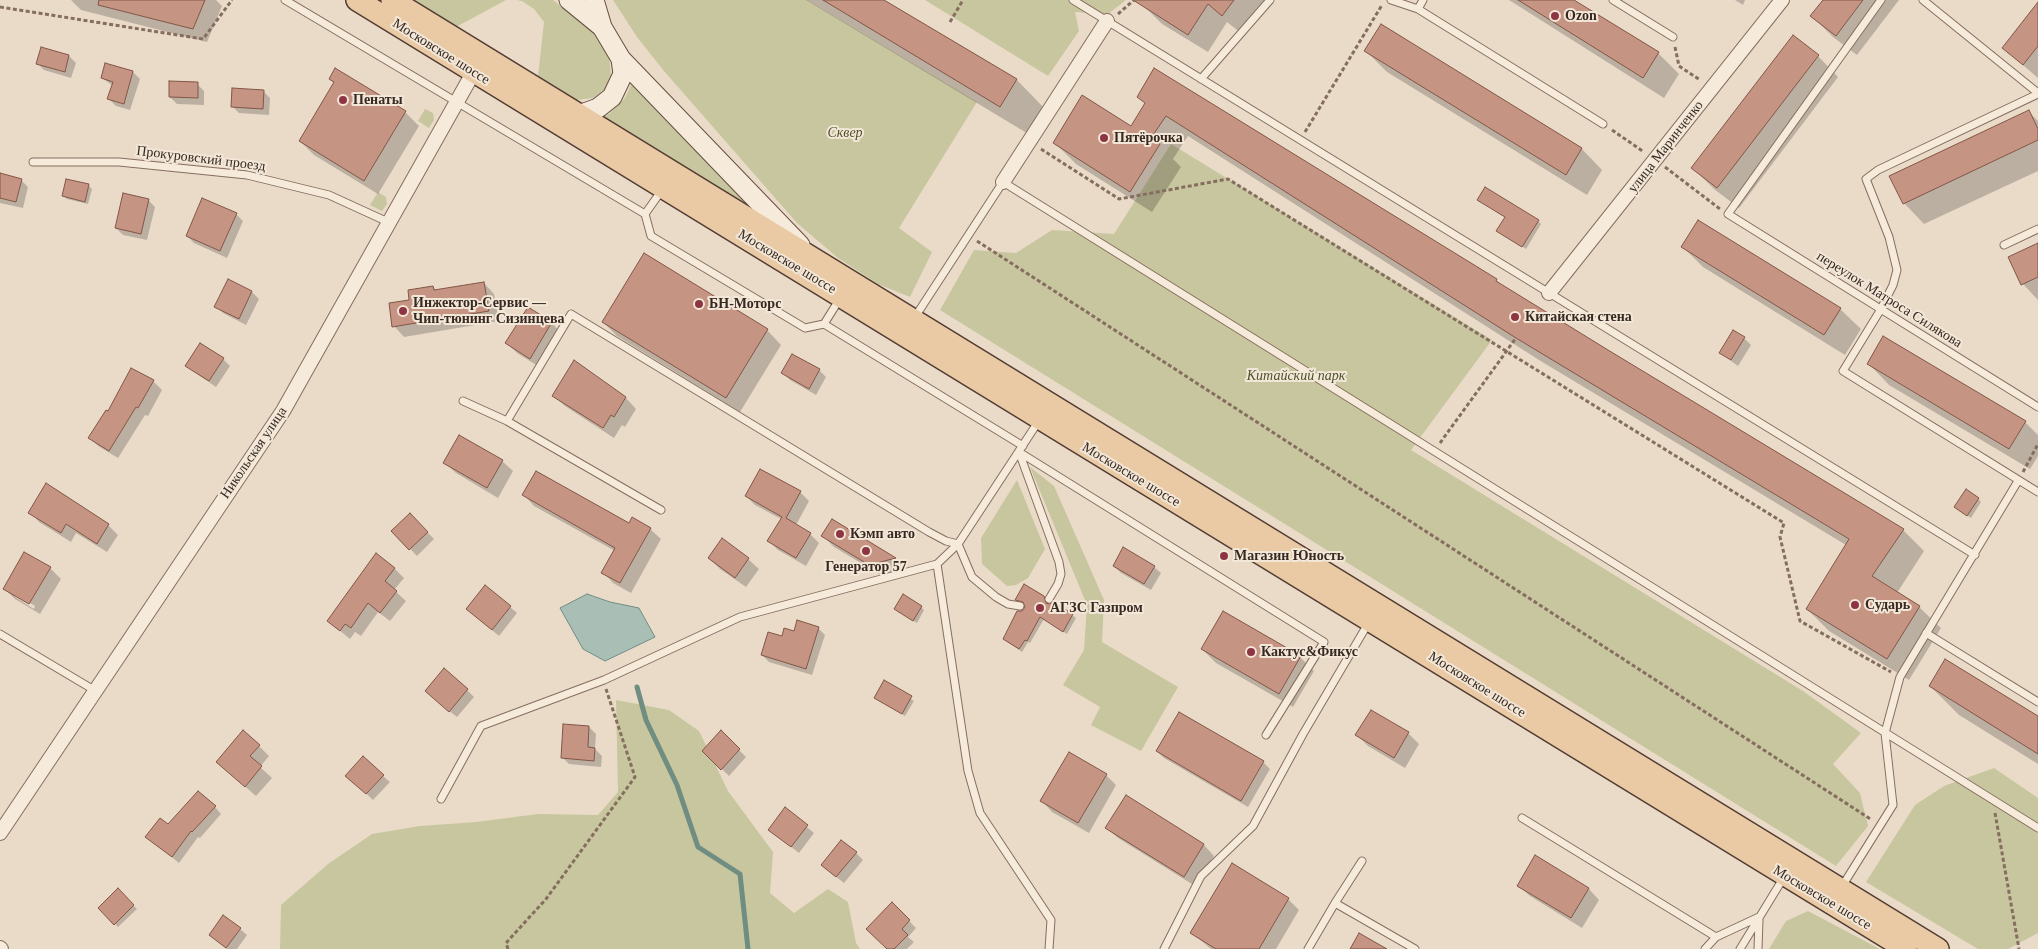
<!DOCTYPE html>
<meta charset="utf-8">
<style>
body{margin:0}
canvas{display:block;background:#eadbc9}
</style>
<canvas width="2038" height="949"></canvas>
<script>
const g = document.querySelector('canvas').getContext('2d');
g.lineJoin = 'round';
function fillPath(path, color) {
  g.fillStyle = color;
  g.fill(path, 'evenodd');
}
function poly(rows) {
  const path = new Path2D();
  for (const r of rows) {
    path.moveTo(r[0], r[1]);
    for (let i = 2; i < r.length; i += 2) path.lineTo(r[i], r[i + 1]);
  }
  return path;
}
function trace(path, color, width, dash) {
  g.strokeStyle = color;
  g.lineWidth = width;
  g.lineCap = dash ? 'butt' : 'round';
  g.setLineDash(dash || []);
  g.stroke(path);
}
function write(font, color, halo, rows, align = 'center') {
  g.font = font + ' Georgia,serif';
  g.lineWidth = 4;
  g.setLineDash([]);
  g.textBaseline = 'middle';
  g.strokeStyle = halo;
  g.fillStyle = color;
  for (const [text, x, y, turn = 0] of rows) {
    g.save();
    g.translate(x, y);
    g.rotate((+turn || 0) * Math.PI / 180);
    g.textAlign = isNaN(turn) ? turn : align;
    if (halo) g.strokeText(text, 0, 0);
    g.fillText(text, 0, 0);
    g.restore();
  }
}
const green = poly([
 [416,0,506,0,456,27,417,3],
 [516,0,553,0,596,34,609,57,611,74,606,88,593,98,576,100,538,76,544,22,534,9,522,1],
 [613,0,807,0,977,102,899,228,932,252,910,297,878,284,838,258,797,223,664,71,637,37],
 [925,0,1126,0,1108,14,1075,12,1079,31,1048,76],
 [632,83,759,214,597,118,609,114,625,98],
 [425,109,433,113,434,120,429,128,418,121],
 [1171,144,1492,340,1411,450,1803,691,1861,733,1833,764,1860,793,1868,826,1836,866,940,310,974,250,1016,253,1052,230,1114,234],
 [378,192,386,197,387,204,382,211,370,205],
 [1030,467,1054,486,1104,600,1102,642,1178,687,1141,751,1091,725,1100,707,1063,685,1084,650,1087,605],
 [1017,480,1045,549,1028,578,1016,585,1007,586,982,564,981,538],
 [616,700,669,710,699,731,728,791,773,852,770,893,794,913,828,889,848,902,856,943,860,949,280,949,281,905,328,864,372,834,420,826,476,822,538,814,598,815,618,792],
 [1994,768,2038,798,2038,933,2008,949,1978,949,1866,882,1915,805,1944,786],
 [1808,911,1878,948,1880,949,1769,949,1786,921]
]);
const water = poly([
 [587,594,610,602,639,608,655,637,605,661,583,649,560,608,587,594]
]);
const shadow = poly([
 [71,0,216,0,222,6,207,42,81,10],
 [806,0,883,0,1017,80,1045,109,1030,135],
 [1146,0,1267,0,1242,34,1227,22,1208,52,1162,24,1143,5],
 [1509,0,1572,0,1658,53,1679,74,1664,98],
 [1735,0,1745,0,1743,5],
 [1824,0,1899,0,1857,55,1833,37,1812,16],
 [2038,4,2038,78,2003,48],
 [1381,26,1582,149,1602,170,1587,195,1387,72,1366,51],
 [69,56,76,63,71,78,44,70,37,63],
 [1818,56,1838,77,1739,208,1714,189,1693,168],
 [133,72,140,79,130,110,116,106,109,99,113,86,102,78],
 [330,79,405,112,419,126,378,194,314,155,300,141,335,84],
 [197,84,204,91,204,105,177,104,170,97],
 [263,91,270,98,269,115,239,113,232,106],
 [1139,97,1496,280,1503,287,1903,530,1924,551,1897,593,1919,607,1941,628,1909,680,1829,631,1807,609,1846,545,1539,360,1188,136,1173,159,1181,167,1152,212,1076,164,1054,142,1131,128,1146,104],
 [2029,112,2038,121,2038,171,1924,224,1904,203],
 [0,175,21,180,28,187,23,208,0,203],
 [67,180,89,186,92,189,88,204,67,199,64,196],
 [148,200,155,207,147,240,123,235,116,228],
 [1478,200,1538,221,1541,224,1526,249,1498,231,1506,218],
 [236,214,243,221,227,258,194,243,187,236],
 [2038,244,2038,300,2023,284],
 [1683,247,1840,309,1861,329,1845,355,1703,267],
 [644,255,767,330,781,345,740,412,617,336,603,322],
 [229,280,252,292,259,299,246,325,223,313,216,306],
 [484,283,494,294,499,321,404,337,394,326,411,301,433,287,437,291],
 [528,309,552,323,562,334,541,368,517,353,507,343],
 [1744,338,1751,345,1738,366,1720,353],
 [223,359,230,366,216,387,194,372,187,365],
 [574,362,626,398,636,409,625,427,622,425,614,438,565,406,554,396],
 [1869,364,2025,422,2038,435,2038,456,2030,469,1889,385],
 [819,370,826,377,816,395,790,380,783,373],
 [153,381,162,390,148,416,145,415,118,458,98,446,90,438,108,413],
 [502,461,513,471,498,498,456,473,445,463],
 [47,484,108,525,118,535,107,552,76,533,71,542,39,522,30,512],
 [800,492,809,501,796,525,810,534,819,543,806,566,778,550,769,541,781,519,755,505,746,496],
 [524,495,629,525,650,529,661,539,631,593,613,583,603,572,615,551,534,506],
 [1978,499,1981,502,1971,518,1959,510],
 [410,515,434,539,417,556,393,531],
 [832,521,896,559,905,569,881,575,834,547,823,536],
 [709,558,748,559,759,569,746,587,720,569],
 [1114,566,1154,567,1161,573,1151,590,1121,573],
 [50,568,61,579,40,614,15,599,4,588],
 [15,594,35,606,34,609,15,597],
 [394,568,404,578,394,590,406,601,390,621,378,612,361,636,355,632,350,639,328,621],
 [1044,597,1048,605,1072,615,1076,618,1067,634,1044,619,1030,643,1028,642,1022,652,1004,639,1027,608,1025,604,1017,600],
 [510,607,517,613,499,636,467,609],
 [921,607,924,610,917,623,899,612],
 [818,628,825,635,812,675,769,662,762,655,782,638],
 [1202,649,1300,657,1314,671,1293,707,1216,663],
 [884,682,914,701,905,716,878,700],
 [1930,686,2038,718,2038,764,1959,715],
 [467,690,474,697,457,717,433,698],
 [589,727,596,734,595,749,602,756,601,767,569,764,562,757],
 [721,732,746,757,729,776,703,750],
 [1408,733,1419,744,1405,768,1368,746,1357,735],
 [259,746,269,756,260,767,272,778,256,796,217,762],
 [1157,751,1263,762,1270,769,1248,807,1164,758],
 [1106,775,1116,785,1089,833,1052,812,1042,801],
 [383,776,390,782,373,800,354,782],
 [1126,797,1204,845,1214,856,1195,886,1118,838,1107,828],
 [215,807,221,814,200,838,198,837,179,863,147,837,168,826],
 [785,809,814,833,799,853,777,836],
 [856,853,863,860,844,883,830,872],
 [1536,857,1589,889,1599,900,1582,928,1530,896,1519,886],
 [1232,865,1288,899,1299,910,1276,949,1211,949,1192,933],
 [118,890,137,909,118,927,99,908],
 [892,904,916,928,908,937,914,942,907,949,889,949],
 [240,929,247,935,237,949,227,949,210,935]
]);
const stream = poly([
 [637,687,646,720,677,785,698,847,740,874,748,949]
]);
const building = poly([
 [99,0,205,0,193,29,98,5,99,0],
 [823,0,884,0,1017,79,1000,107,823,0],
 [1133,0,1234,0,1222,16,1208,4,1188,35,1133,0],
 [1518,0,1574,0,1659,52,1643,78,1518,0],
 [1823,0,1863,0,1836,36,1810,16,1823,0],
 [2038,2,2038,46,2023,65,2002,48,2038,2],
 [1381,24,1582,148,1566,175,1364,51,1381,24],
 [1793,35,1819,55,1717,188,1691,168,1793,35],
 [41,47,69,55,65,72,36,64,41,47],
 [105,63,133,71,124,104,107,99,113,82,101,78,105,63],
 [335,68,406,111,364,181,299,141,334,82,329,79,335,68],
 [1154,68,1497,279,1496,281,1608,350,1904,529,1872,576,1920,606,1887,659,1806,609,1849,539,1516,338,1166,116,1151,138,1160,144,1130,192,1053,143,1082,95,1131,126,1145,103,1137,97,1154,68],
 [169,81,198,82,198,98,169,97,169,81],
 [232,88,264,90,263,109,231,107,232,88],
 [2029,110,2038,129,2038,140,1903,204,1889,176,2029,110],
 [0,173,22,179,16,202,0,198,0,173],
 [66,179,89,184,85,202,62,196,66,179],
 [1485,187,1539,220,1522,247,1496,231,1505,217,1477,200,1485,187],
 [123,193,149,199,141,234,115,228,123,193],
 [202,198,237,213,220,251,186,236,202,198],
 [1698,220,1841,308,1824,335,1681,247,1698,220],
 [2038,243,2038,277,2021,285,2008,257,2038,243],
 [644,253,768,329,726,398,602,322,644,253],
 [228,279,252,291,239,319,214,307,228,279],
 [484,282,489,311,392,327,389,303,409,300,408,290,433,286,434,290,484,282],
 [528,307,552,322,530,359,505,343,528,307],
 [1733,330,1745,337,1731,360,1719,353,1733,330],
 [1883,336,2026,421,2009,449,1867,364,1883,336],
 [200,343,224,358,209,381,185,366,200,343],
 [792,354,820,369,809,389,781,373,792,354],
 [574,360,626,397,614,417,611,415,603,428,552,396,574,360],
 [131,368,154,380,138,408,136,407,109,451,88,438,106,410,108,411,131,368],
 [459,435,503,460,487,488,443,463,459,435],
 [760,469,801,491,786,518,811,533,796,558,767,541,782,517,745,496,760,469],
 [536,471,629,523,632,517,651,528,620,583,601,573,615,548,522,495,536,471],
 [46,483,109,524,97,544,66,524,61,533,28,513,46,483],
 [1966,489,1979,498,1967,516,1954,507,1966,489],
 [410,513,428,532,409,550,391,531,410,513],
 [832,519,896,558,869,565,821,536,832,519],
 [722,538,749,558,735,578,708,558,722,538],
 [1123,547,1155,566,1144,584,1113,566,1123,547],
 [24,552,51,567,29,604,3,589,24,552],
 [376,553,395,568,385,581,397,591,380,613,368,603,351,628,345,624,340,631,327,621,376,553],
 [1024,584,1044,596,1046,603,1049,604,1053,602,1073,614,1063,632,1040,617,1027,641,1025,640,1019,649,1003,639,1017,611,1022,611,1025,607,1023,602,1015,600,1024,584],
 [485,585,511,606,492,630,466,609,485,585],
 [903,594,922,606,913,621,894,609,903,594],
 [1223,611,1301,656,1279,694,1201,649,1223,611],
 [797,620,819,627,806,669,761,655,768,632,782,636,784,628,794,631,797,620],
 [1945,659,2038,716,2038,754,1929,686,1945,659],
 [444,668,468,689,449,712,425,691,444,668],
 [884,680,912,696,902,714,874,698,884,680],
 [1371,710,1409,732,1394,758,1355,735,1371,710],
 [1179,712,1264,761,1241,801,1156,751,1179,712],
 [563,724,589,726,588,747,595,748,594,761,561,758,563,724],
 [243,730,260,745,250,756,262,766,245,787,216,762,243,730],
 [721,730,740,749,721,770,702,751,721,730],
 [1069,752,1107,774,1078,823,1040,801,1069,752],
 [363,756,384,775,366,794,345,776,363,756],
 [198,791,216,806,192,832,191,831,172,857,145,837,160,818,168,824,198,791],
 [1126,795,1204,844,1184,877,1105,828,1126,795],
 [785,807,808,825,791,847,768,830,785,807],
 [841,840,857,852,836,877,821,865,841,840],
 [1535,855,1589,888,1571,918,1517,886,1535,855],
 [1232,863,1289,898,1259,949,1216,949,1190,933,1232,863],
 [118,888,134,905,114,925,98,908,118,888],
 [892,902,910,920,902,929,908,935,894,949,887,949,866,929,892,902],
 [223,915,241,928,226,948,209,935,223,915],
 [1359,933,1387,949,1350,949,1359,933]
]);
const path = poly([
 [0,7,203,39,232,0],
 [1118,14,1134,0],
 [950,22,963,0],
 [1675,47,1679,66,1700,80],
 [1612,130,1644,152],
 [1305,132,1382,5],
 [1041,149,1119,199,1228,179,1784,523,1780,537,1800,621,1891,672],
 [1665,167,1720,209],
 [977,241,1872,820],
 [1440,443,1516,338],
 [2023,472,2038,444],
 [1995,813,2019,949],
 [508,949,506,943,546,899,635,777,606,689]
]);
const lane = poly([
 [285,0,645,214,651,236,805,328,824,324,839,300],
 [1073,0,1975,555],
 [1391,0,1418,9,1423,0],
 [1613,0,1673,37],
 [1881,0,1728,214,2038,407],
 [1923,0,2038,93],
 [1418,9,1603,124],
 [1201,79,1270,0],
 [2038,94,1878,170,1866,179,1889,237,1897,270,1893,285,1881,309,1843,371,2038,492],
 [33,162,119,162,247,175,329,195,388,222],
 [645,214,662,190],
 [2004,245,2038,229],
 [915,317,1003,182,2038,828],
 [824,324,1023,446],
 [463,401,507,421,661,510],
 [507,421,571,314,929,532,946,541,958,544,1040,419],
 [1019,452,1324,642,1266,735],
 [1019,452,1059,562,1061,574,1058,584,1049,599],
 [937,564,968,771,980,813,1051,920,1049,949],
 [1926,633,2038,702],
 [0,634,94,690],
 [441,799,481,726,604,680,740,617,937,564,958,544,972,577,996,597,1008,604,1020,606],
 [1522,818,1716,937],
 [1362,861,1335,903,1415,949],
 [1841,888,1893,805,1885,733,1900,677,2018,481],
 [1164,949,1201,876,1253,826,1303,734,1369,622],
 [1308,949,1335,903],
 [1705,949,1716,937,1759,917],
 [1740,949,1784,877],
 [1758,949,1759,920]
]);
const street = poly([
 [1003,182,1107,21],
 [1549,293,1782,0],
 [0,833,283,411,477,66],
 [0,948,1,949]
]);
const secondary = poly([
 [569,0,602,27],
 [594,0,602,27,621,59,800,245],
 [568,119,598,108,612,97,623,74,621,59]
]);
const primary = poly([
 [357,0,1906,949],
 [392,0,1938,949]
]);
const markers = [
 [1555,16,5,"#8e3543"],
 [343,100,5,"#8e3543"],
 [1104,138,5,"#8e3543"],
 [699,304,5,"#8e3543"],
 [403,311,5,"#8e3543"],
 [1515,317,5,"#8e3543"],
 [840,534,5,"#8e3543"],
 [866,551,5,"#8e3543"],
 [1224,556,5,"#8e3543"],
 [1855,605,5,"#8e3543"],
 [1040,608,5,"#8e3543"],
 [1251,652,5,"#8e3543"]
];
const poiNames = [
 ["Ozon",1565,16],
 ["Пенаты",353,100],
 ["Пятёрочка",1114,138],
 ["Инжектор-Сервис —",413,303],
 ["Чип-тюнинг Сизинцева",413,319],
 ["БН-Моторс",709,304],
 ["Китайская стена",1525,317],
 ["Кэмп авто",850,534],
 ["Магазин Юность",1234,556],
 ["Генератор 57",866,567,"center"],
 ["Сударь",1865,605],
 ["АГЗС Газпром",1050,608],
 ["Кактус&Фикус",1261,652]
];
const streetNames = [
 ["Московское шоссе",441,52,32],
 ["улица Маринченко",1666,147,-52],
 ["Прокуровский проезд",201,159,7],
 ["Московское шоссе",787,262,31],
 ["переулок Матроса Силякова",1889,300,32],
 ["Никольская улица",254,453,-56],
 ["Московское шоссе",1131,475,31],
 ["Московское шоссе",1477,685,32],
 ["Московское шоссе",1822,898,31]
];
const parkNames = [
 ["Сквер",845,133],
 ["Китайский парк",1296,376]
];
fillPath(green, '#c8c69e');
fillPath(water, '#a9bfb5');
trace(water, '#708d82', 1);
fillPath(shadow, '#0003');
trace(stream, '#708d82', 5);
fillPath(building, '#c59483');
trace(building, '#825647', 1);
trace(lane, '#856e5f', 9);
trace(street, '#856e5f', 16);
trace(secondary, '#674f42', 21);
trace(primary, '#533d33', 24);
trace(path, '#856e5f', 3, [4, 2.5]);
trace(lane, '#f6eadb', 7);
trace(street, '#f6eadb', 14);
trace(secondary, '#f6eadb', 19);
trace(primary, '#e9caa5', 21);
for (const [x, y, r, color] of markers) {
  const dot = new Path2D();
  dot.arc(x, y, r, 0, 2 * Math.PI);
  g.fillStyle = color;
  g.fill(dot);
  trace(dot, '#f3e7d8', 2);
}
write('bold 14px', '#372921', '#f3e7d8', poiNames, 'left');
write('14px', '#372921', '#f3e7d8', streetNames);
write('italic 14px', '#4d512a', '#f3e7d8', parkNames);
</script>
